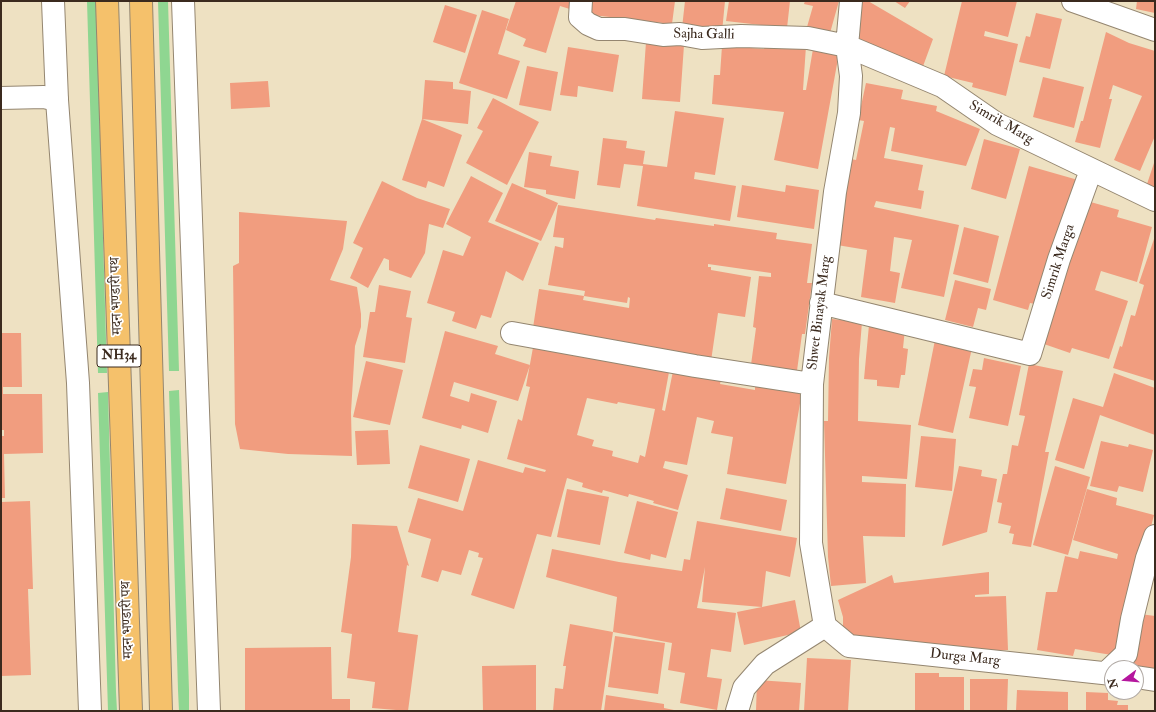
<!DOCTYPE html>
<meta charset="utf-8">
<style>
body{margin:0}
#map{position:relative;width:1156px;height:712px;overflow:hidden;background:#eee1c2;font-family:"IM FELL Double Pica",serif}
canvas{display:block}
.frame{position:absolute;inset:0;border:2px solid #3b2a1e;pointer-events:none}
.north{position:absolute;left:1104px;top:660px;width:40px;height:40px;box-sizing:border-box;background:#fff;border:1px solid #b1aaa5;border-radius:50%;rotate:254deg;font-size:11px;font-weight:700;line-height:16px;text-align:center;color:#3b2a1e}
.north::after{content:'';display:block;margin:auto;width:14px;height:18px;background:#b5179e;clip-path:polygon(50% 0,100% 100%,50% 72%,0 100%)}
</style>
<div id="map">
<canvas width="1156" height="712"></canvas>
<div class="frame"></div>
<div class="north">N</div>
</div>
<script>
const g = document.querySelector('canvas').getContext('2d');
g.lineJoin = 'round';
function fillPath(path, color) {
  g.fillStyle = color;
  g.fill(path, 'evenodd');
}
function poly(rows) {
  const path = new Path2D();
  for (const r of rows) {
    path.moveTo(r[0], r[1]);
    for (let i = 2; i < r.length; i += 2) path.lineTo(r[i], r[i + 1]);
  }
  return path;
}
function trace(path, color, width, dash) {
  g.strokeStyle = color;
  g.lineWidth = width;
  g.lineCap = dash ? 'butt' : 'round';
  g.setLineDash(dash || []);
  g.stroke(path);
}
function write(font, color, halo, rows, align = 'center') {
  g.font = font + ' "IM FELL Double Pica","Noto Serif Devanagari",serif';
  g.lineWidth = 3.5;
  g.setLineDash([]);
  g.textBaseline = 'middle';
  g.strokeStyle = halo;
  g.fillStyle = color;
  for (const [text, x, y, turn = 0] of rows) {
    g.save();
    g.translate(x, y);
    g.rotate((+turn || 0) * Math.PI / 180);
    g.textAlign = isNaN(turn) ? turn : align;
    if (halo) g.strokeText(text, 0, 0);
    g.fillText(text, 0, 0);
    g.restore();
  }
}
const green = poly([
 [87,1,96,1,107,373,98,373],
 [158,1,168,1,179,371,169,371],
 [179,390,189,690,189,711,179,711,178,690,169,391],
 [108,392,116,692,117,711,108,711,98,393]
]);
const building = poly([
 [516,1,576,1,573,10,560,6,546,53,523,46,526,39,506,30],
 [585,1,675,1,672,24,583,14],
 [685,1,725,1,722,32,682,28],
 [729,1,790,1,787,28,726,21],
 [805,1,839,1,830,33,807,27,813,6,804,4],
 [862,1,868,1,933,39,922,69,858,38],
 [894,1,910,1,905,8],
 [962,1,1017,1,1008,37,985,31,984,36,1018,44,1006,96,972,87,973,83,944,76],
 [1137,1,1155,1,1155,13,1136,9],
 [445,5,477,15,465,53,433,42],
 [482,10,509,19,498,54,520,61,507,99,459,83],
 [1036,13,1062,19,1050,69,1019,62,1026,36,1030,37],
 [1106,32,1129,43,1155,51,1155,136,1140,171,1114,160,1142,96,1113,85,1109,99,1112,99,1100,148,1075,142,1081,121,1083,121],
 [646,42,684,45,680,102,642,99],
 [765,43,806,46,803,90,806,90,813,49,839,53,818,169,774,160,784,112,712,104,714,75,720,75,722,46,764,49],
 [568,47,619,55,613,92,578,86,577,97,560,95],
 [527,66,558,72,551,111,519,105],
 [1043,77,1084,87,1074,128,1033,117],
 [425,80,453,82,453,89,471,91,468,124,422,119],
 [268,81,270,107,231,109,230,83],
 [866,83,903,90,901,99,937,106,936,111,980,129,966,166,891,151,895,128,890,127,884,158,923,165,918,190,924,191,921,209,876,201,874,207,959,225,944,297,901,288,912,240,894,237,890,271,900,273,895,303,861,297,867,250,837,245,851,159,856,160,864,121,858,120],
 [493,98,539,122,507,185,466,163,483,131,477,128],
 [675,111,724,118,715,175,695,172,694,179,736,186,730,221,637,206,643,166,624,164,620,188,597,185,603,138,627,141,626,148,645,151,643,164,667,167],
 [422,119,462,135,444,187,428,181,426,188,402,180],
 [984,139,1020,149,1006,199,971,189],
 [529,152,552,156,550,166,579,171,575,199,546,194,546,190,524,187],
 [1155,160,1155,190,1146,187],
 [1029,166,1078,180,1040,305,1030,303,1028,310,993,300],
 [471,176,503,193,488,222,539,243,523,281,506,271,491,318,481,315,476,329,452,321,455,312,427,303,443,250,463,256,471,237,446,224],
 [382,181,417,198,450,209,443,228,429,224,425,253,411,278,389,270,389,260,384,258,368,288,350,278,363,248,353,243],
 [512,183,558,203,541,241,495,221],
 [742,185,785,192,786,185,819,190,814,229,737,217],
 [1087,201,1119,210,1117,217,1152,227,1137,282,1101,271,1095,290,1128,301,1109,359,1072,348,1070,353,1041,343],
 [558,205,655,220,656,218,714,226,714,224,777,233,776,239,812,244,807,283,812,283,805,334,802,334,796,378,750,372,756,328,753,327,759,276,771,277,771,273,708,264,708,267,711,267,711,270,751,277,745,317,718,313,711,361,532,334,539,289,584,296,583,300,629,308,630,298,628,297,627,303,584,296,585,291,548,285,555,246,563,248,564,238,553,237],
 [239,212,347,221,343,249,330,280,357,287,361,314,361,327,355,346,351,412,352,456,288,454,240,449,235,424,233,266,239,263],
 [964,227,999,236,988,283,953,274],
 [1155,236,1155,381,1113,368,1120,346,1122,347,1131,315,1135,316,1144,285,1139,283],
 [955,280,991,289,986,310,978,308,973,327,945,320],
 [379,285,411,291,406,317,412,318,405,363,363,357,370,312,375,312],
 [832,319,862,322,859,359,858,421,911,425,907,479,862,476,862,482,906,484,905,537,863,536,866,583,831,586,828,557,824,421,828,421,829,358],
 [869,325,905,329,903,348,908,349,905,375,901,375,899,388,877,386,877,380,864,379],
 [445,331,498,346,495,354,530,365,518,401,454,382,450,396,469,402,471,393,497,401,488,433,462,425,461,429,422,418],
 [1,333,21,333,22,387,3,387,3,394,42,394,43,453,4,454,5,498,1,498,1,436,4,436,4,430,1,430],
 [935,340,972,348,953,433,918,425],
 [534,342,669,372,662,410,665,411,673,371,721,380,720,384,755,390,755,384,802,392,786,484,727,474,733,437,711,433,714,421,697,417,687,465,665,461,663,468,688,475,678,510,653,503,654,501,629,494,628,497,603,490,602,493,582,487,583,483,567,478,551,537,537,534,514,609,471,595,483,558,478,557,479,553,469,550,461,575,442,570,438,582,421,577,431,539,408,532,418,498,463,511,478,460,523,473,525,467,545,472,546,470,507,459,518,419,522,421,530,387,526,386],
 [587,398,617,404,618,402,655,409,645,457,640,455,638,463,612,456,613,451,592,446,594,440,577,435],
 [984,358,1021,366,1008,426,969,418,976,387,969,386,973,369,982,370],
 [366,361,403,370,390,425,353,417],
 [1029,364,1063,371,1045,452,1049,452,1031,547,1012,544,1014,534,1009,533,1011,526,998,523,1002,503,997,502,1003,474,1007,474,1012,445,1018,446,1025,416,1019,415],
 [1114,373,1155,388,1155,435,1100,415,1084,469,1055,460,1073,398,1103,407],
 [388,430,390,464,357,465,355,431],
 [921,436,956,439,952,491,915,487],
 [1101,441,1128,447,1129,444,1153,450,1143,492,1119,486,1117,492,1090,486],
 [420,445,470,459,458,502,408,488],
 [959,466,982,470,981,476,997,479,987,532,942,546],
 [1055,466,1090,477,1068,555,1033,545],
 [726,488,787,500,781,531,720,519],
 [567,489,609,497,600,545,557,537],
 [1087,489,1117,498,1116,505,1154,515,1118,656,1075,649,1073,656,1037,650,1046,592,1057,592,1065,556,1078,559,1080,551,1117,559,1118,554,1073,540],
 [30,501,33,589,28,589,31,675,1,676,1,502],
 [637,501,678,512,666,558,651,554,650,560,624,553],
 [697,521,797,538,790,577,766,571,762,607,795,600,801,632,744,645,737,612,762,607,702,602,705,567,697,608,736,613,731,652,711,649,707,677,722,679,717,710,680,703,685,673,668,670,672,643,613,632,617,597,546,577,552,549,619,562,682,571,684,559,690,560],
 [352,524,397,526,409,566,407,565,398,632,418,635,408,711,372,708,375,682,347,678,352,634,341,632,351,557],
 [989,572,989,594,975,595,975,597,1006,596,1008,650,978,651,978,648,949,649,948,645,901,647,857,641,843,628,843,617,838,600,892,575,894,583],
 [1140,614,1155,616,1155,670,1131,665],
 [570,624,613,632,601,711,553,711,555,688,563,689,566,666,563,666],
 [615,636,665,643,658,694,608,687],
 [331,647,332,699,350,699,350,711,245,711,245,648],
 [807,658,851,660,848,711,804,711],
 [536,665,536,711,483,711,482,666],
 [915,673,939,673,939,677,964,677,964,711,915,711],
 [970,679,1008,679,1007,711,970,711],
 [757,680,801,683,799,711,756,711],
 [1017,690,1068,692,1068,711,1016,711],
 [1086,692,1108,693,1108,700,1118,701,1117,705,1128,705,1128,711,1086,711],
 [606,695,664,704,664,708,679,711,604,711]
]);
const minor = poly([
 [581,1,580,17,588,24,599,29,625,29,663,35,680,34,702,38,741,36,808,38,847,46,942,86,997,124,1155,200],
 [1073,1,1155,30],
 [1,98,44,97,57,100],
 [821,303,1030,354,1059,259,1091,170],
 [512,333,695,366,812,384],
 [825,626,811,543,812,384,835,192,849,113,851,76,847,46,851,1],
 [825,626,849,646,1112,674],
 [1106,673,1126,654,1132,619,1147,558,1155,536],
 [1136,677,1155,680],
 [737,711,744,688,765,664,825,626]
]);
const tertiary = poly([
 [53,1,57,100,78,383,90,711],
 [183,1,209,711]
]);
const trunk = poly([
 [107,1,131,711],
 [141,1,161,711]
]);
const shields = [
 [119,356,44]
];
const shieldNames = [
 ["NH34",119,356]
];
const streetNames = [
 ["Sajha Galli",704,35,1],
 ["Simrik Marg",1001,123,30],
 ["Simrik Marga",1059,262,-72],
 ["मदन भण्डारी पथ",117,296,-92],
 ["Shwet Binayak Marg",820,313,-83],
 ["मदन भण्डारी पथ",128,620,-92],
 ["Durga Marg",965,658,6]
];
fillPath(green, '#8fd691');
fillPath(building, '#f19d7f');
trace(minor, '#948670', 24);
trace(tertiary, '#948670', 24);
trace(trunk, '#948670', 24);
trace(minor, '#fff', 22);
trace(tertiary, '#fff', 22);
trace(trunk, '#f5c16b', 22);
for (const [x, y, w] of shields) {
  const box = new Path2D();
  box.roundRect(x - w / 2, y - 11, w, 22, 3);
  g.fillStyle = '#fff';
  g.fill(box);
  trace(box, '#3b2a1e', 1);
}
write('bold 13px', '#3b2a1e', null, shieldNames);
write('14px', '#3b2a1e', '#fff', streetNames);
</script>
